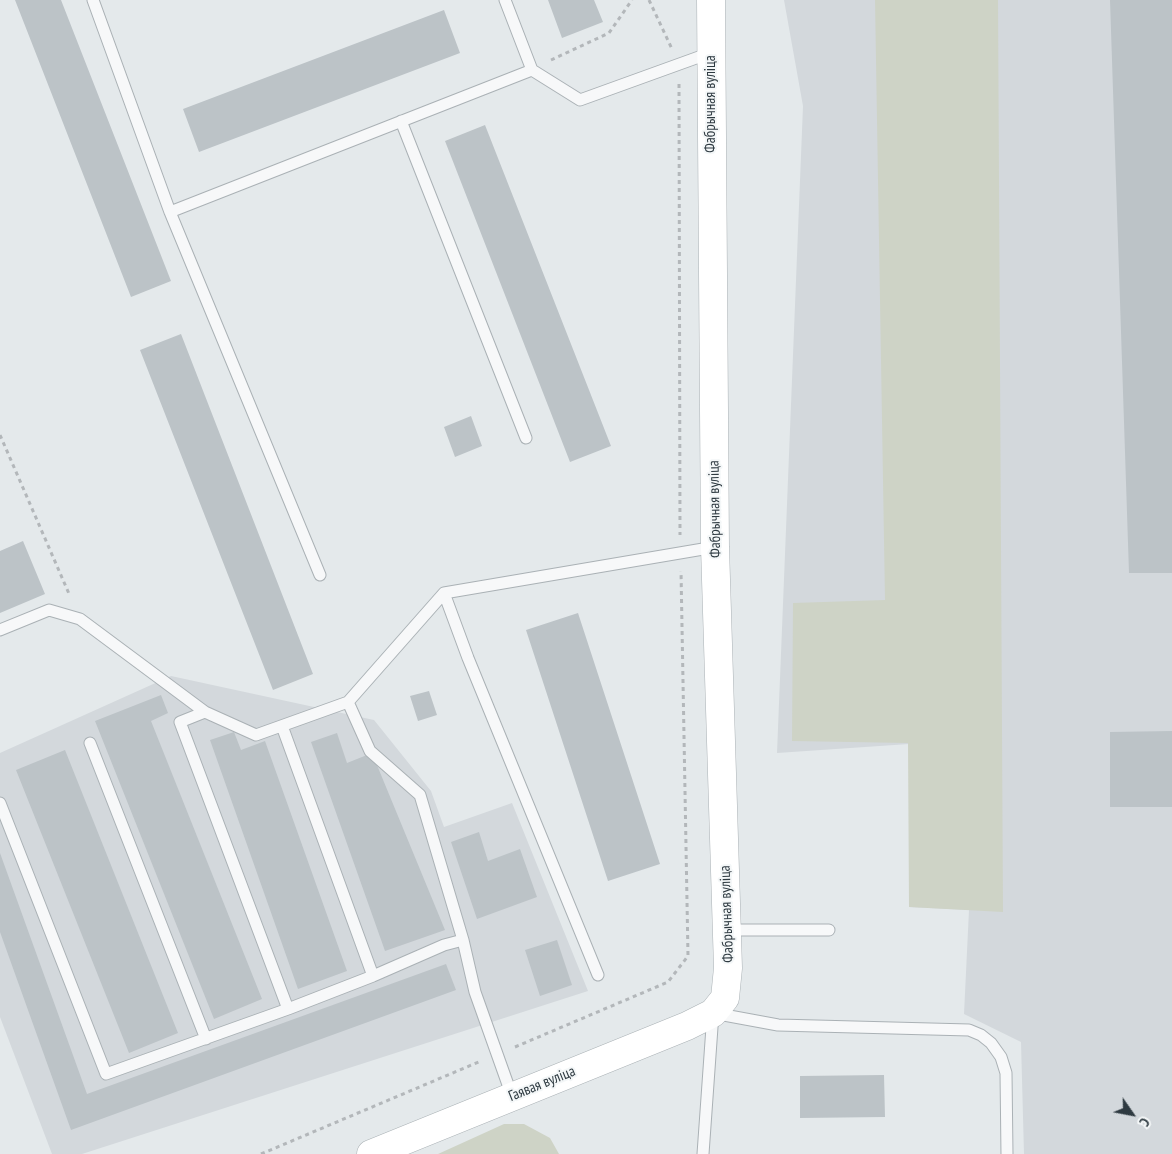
<!DOCTYPE html>
<meta charset="utf-8">
<style>
body{margin:0}
#map{position:relative;width:1172px;height:1154px;overflow:hidden;background:#e4e9eb;font-family:"PT Sans Narrow",sans-serif}
canvas{display:block}
.north{position:absolute;left:1107px;top:1089px;width:50px;height:50px;-webkit-text-stroke:4px #f4f7f8;paint-order:stroke;rotate:123deg;font-size:14px;font-weight:700;line-height:20px;text-align:center;color:#2e3a41}
.north::after{content:'';display:block;margin:auto;width:18px;height:22px;background:#2e3a41;clip-path:polygon(50% 0,100% 100%,50% 72%,0 100%)}
</style>
<div id="map">
<canvas width="1172" height="1154"></canvas>
<div class="north">С</div>
</div>
<script>
const g = document.querySelector('canvas').getContext('2d');
g.lineJoin = 'round';
function fillPath(path, color) {
  g.fillStyle = color;
  g.fill(path, 'evenodd');
}
function poly(rows) {
  const path = new Path2D();
  for (const r of rows) {
    path.moveTo(r[0], r[1]);
    for (let i = 2; i < r.length; i += 2) path.lineTo(r[i], r[i + 1]);
  }
  return path;
}
function trace(path, color, width, dash) {
  g.strokeStyle = color;
  g.lineWidth = width;
  g.lineCap = dash ? 'butt' : 'round';
  g.setLineDash(dash || []);
  g.stroke(path);
}
function write(font, color, halo, rows, align = 'center') {
  g.font = font + ' "PT Sans Narrow",sans-serif';
  g.lineWidth = 4;
  g.setLineDash([]);
  g.textBaseline = 'middle';
  g.strokeStyle = halo;
  g.fillStyle = color;
  for (const [text, x, y, turn = 0] of rows) {
    g.save();
    g.translate(x, y);
    g.rotate((+turn || 0) * Math.PI / 180);
    g.textAlign = isNaN(turn) ? turn : align;
    if (halo) g.strokeText(text, 0, 0);
    g.fillText(text, 0, 0);
    g.restore();
  }
}
const built = poly([
 [784,0,1172,0,1172,1154,1024,1154,1021,1042,964,1014,969,910,909,907,909,744,777,753,803,106],
 [171,676,374,720,431,791,444,827,512,803,588,991,82,1154,52,1154,0,1017,0,753]
]);
const green = poly([
 [875,0,998,0,1003,912,909,907,908,743,792,741,793,603,885,600],
 [504,1124,524,1124,550,1138,559,1154,438,1154]
]);
const building = poly([
 [15,0,61,0,171,281,131,297],
 [548,0,594,0,603,22,562,38],
 [1110,0,1172,0,1172,573,1129,573],
 [444,10,460,53,199,152,183,109],
 [485,125,611,446,570,462,445,141],
 [181,334,313,674,273,690,140,350],
 [471,416,482,446,455,457,444,427],
 [23,541,45,594,0,613,0,551],
 [578,613,660,864,608,881,526,630],
 [429,691,437,715,418,721,410,696],
 [161,695,168,713,151,721,262,999,214,1019,95,721],
 [1172,731,1172,807,1110,807,1110,732],
 [234,732,241,750,265,741,347,971,298,989,210,740],
 [337,733,347,763,372,753,445,930,385,951,311,742],
 [65,750,178,1033,129,1053,16,770],
 [479,832,488,861,520,849,537,897,477,919,451,842],
 [0,853,87,1094,446,964,456,990,71,1130,0,932],
 [557,940,572,985,540,996,525,950],
 [884,1075,885,1117,800,1118,800,1076]
]);
const path = poly([
 [649,0,672,49],
 [551,60,609,33,632,0],
 [679,84,680,535],
 [0,435,70,596],
 [515,1047,668,982,688,956,681,571],
 [261,1154,481,1061]
]);
const service = poly([
 [93,0,170,212,320,575],
 [505,0,532,70],
 [401,121,526,438],
 [170,212,532,70,580,100,710,53],
 [444,593,468,658,598,975],
 [0,630,49,610,80,619,205,712,256,735,348,702,444,593,715,547],
 [348,702,370,751,420,795,463,940,475,992,512,1096],
 [205,712,180,722,288,1009],
 [282,726,373,976],
 [90,743,206,1039],
 [0,803,106,1074,288,1009,373,976,444,945,463,940],
 [727,930,829,930],
 [703,1154,713,1013,778,1025,969,1030,981,1035,991,1043,1001,1057,1006,1073,1007,1154]
]);
const secondary = poly([
 [371,1154,687,1026,713,1013,725,998,728,968,715,547,711,0]
]);
const streetNames = [
 ["Фабрычная вуліца",711,104,-90],
 ["Фабрычная вуліца",715,509,-91],
 ["Фабрычная вуліца",727,914,-92],
 ["Гаявая вуліца",542,1084,-22]
];
fillPath(built, '#d3d8dc');
fillPath(green, '#ced3c6');
fillPath(building, '#bcc3c7');
trace(service, '#aab1b5', 13);
trace(secondary, '#aab1b5', 29);
trace(path, '#b3b7ba', 3, [4, 4]);
trace(service, '#f7f8f9', 11);
trace(secondary, '#fff', 28);
write('15px', '#2e3a41', '#f4f7f8', streetNames);
</script>
